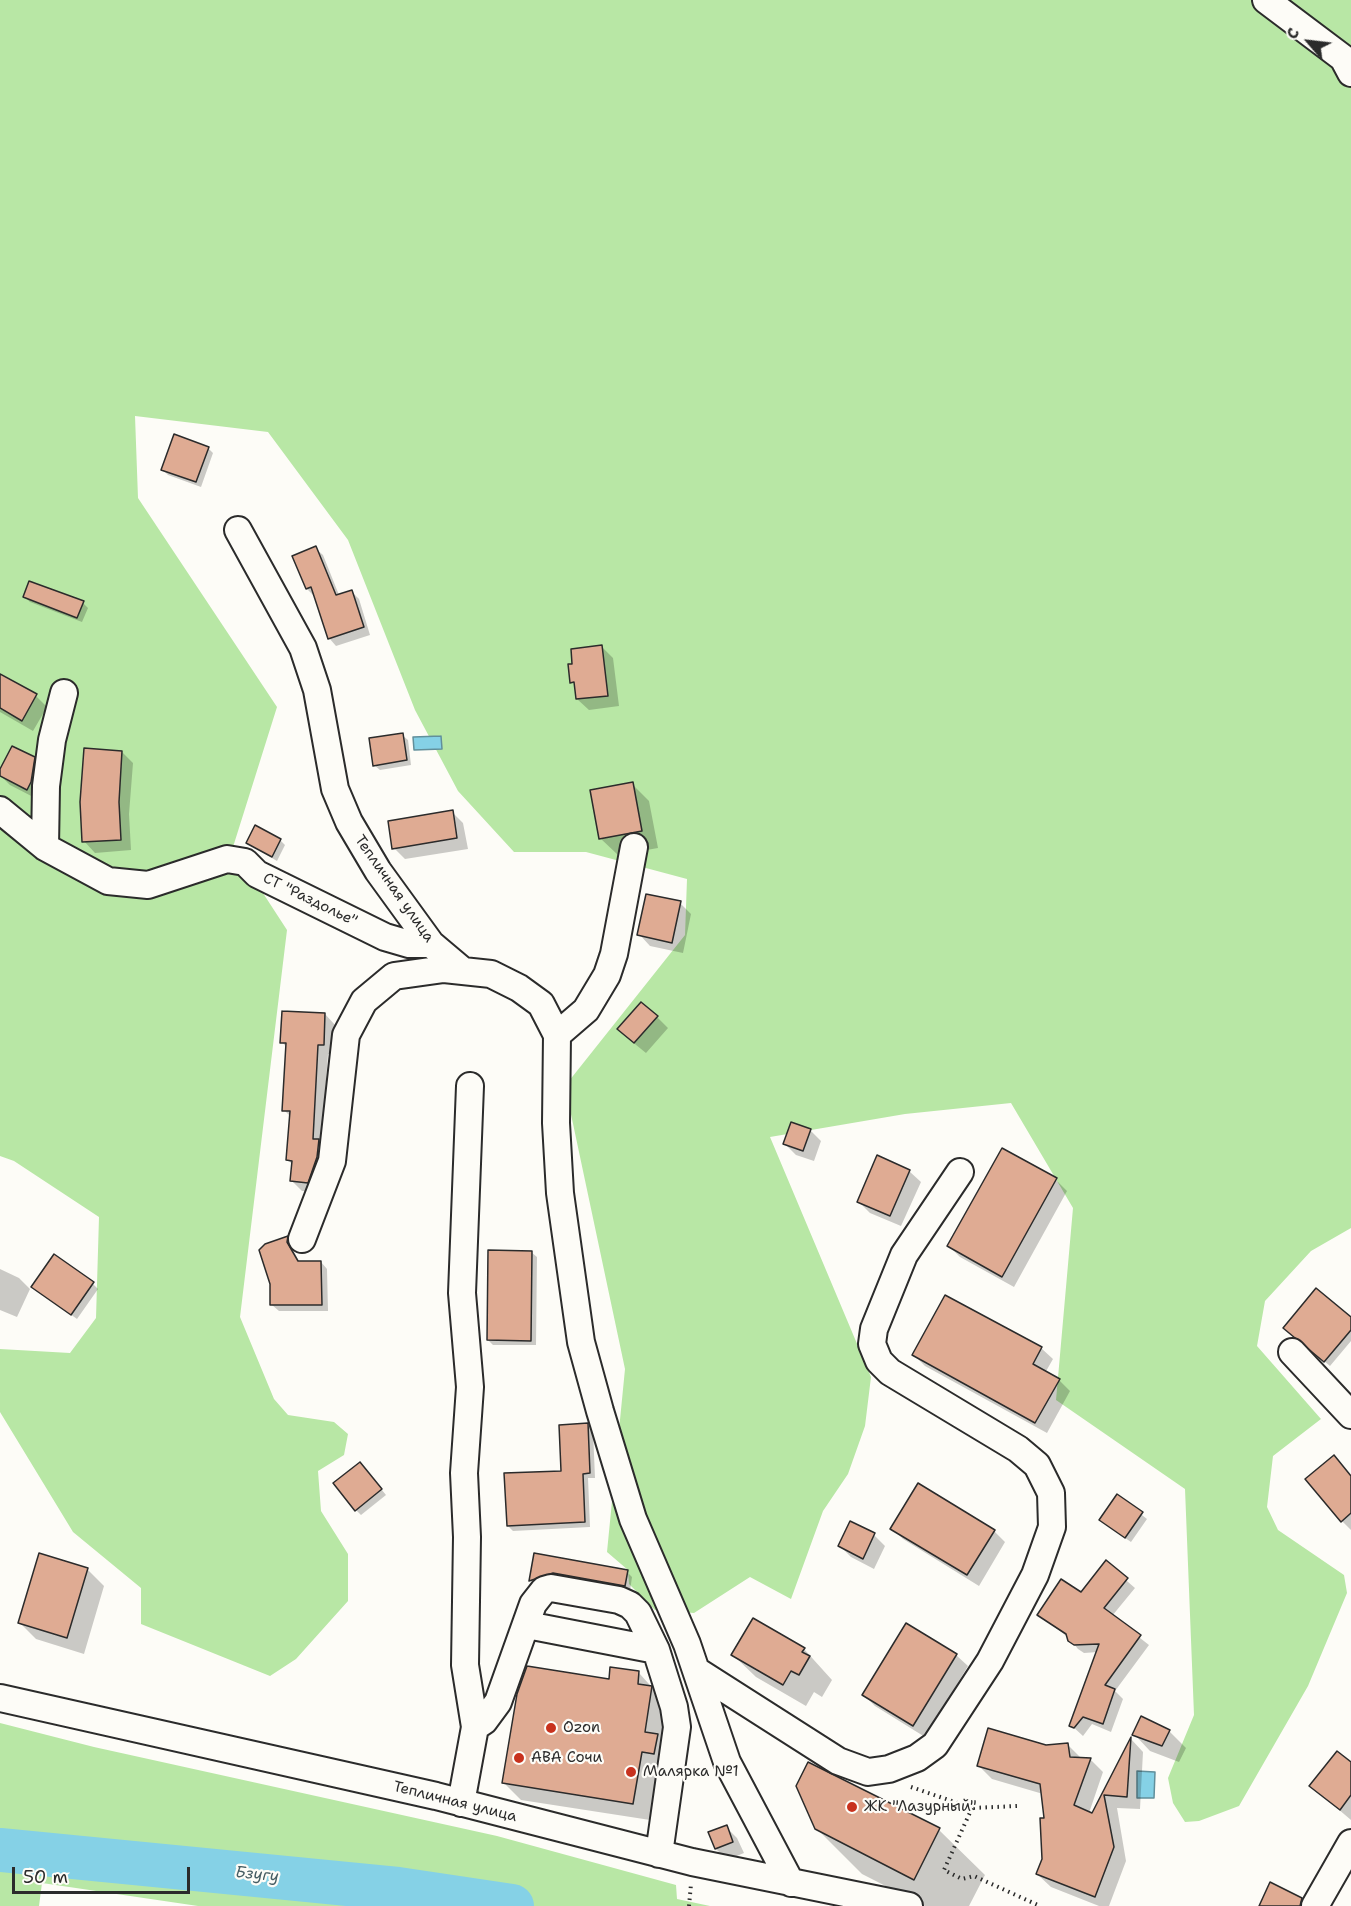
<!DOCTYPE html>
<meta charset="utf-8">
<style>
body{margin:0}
#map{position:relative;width:1351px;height:1906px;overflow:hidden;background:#fdfcf7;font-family:"Shantell Sans",sans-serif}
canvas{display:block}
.north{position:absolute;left:1279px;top:12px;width:60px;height:60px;-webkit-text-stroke:4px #fdfcf7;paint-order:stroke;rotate:298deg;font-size:16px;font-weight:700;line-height:24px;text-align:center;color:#2b2b2b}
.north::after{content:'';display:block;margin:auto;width:21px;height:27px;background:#2b2b2b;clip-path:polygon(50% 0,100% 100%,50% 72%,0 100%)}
.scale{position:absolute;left:12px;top:1867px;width:178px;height:27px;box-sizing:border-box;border:3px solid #2b2b2b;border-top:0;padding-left:8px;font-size:18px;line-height:21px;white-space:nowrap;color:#2b2b2b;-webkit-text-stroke:4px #fdfcf7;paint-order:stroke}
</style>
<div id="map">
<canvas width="1351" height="1906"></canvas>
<div class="north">С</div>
<div class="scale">50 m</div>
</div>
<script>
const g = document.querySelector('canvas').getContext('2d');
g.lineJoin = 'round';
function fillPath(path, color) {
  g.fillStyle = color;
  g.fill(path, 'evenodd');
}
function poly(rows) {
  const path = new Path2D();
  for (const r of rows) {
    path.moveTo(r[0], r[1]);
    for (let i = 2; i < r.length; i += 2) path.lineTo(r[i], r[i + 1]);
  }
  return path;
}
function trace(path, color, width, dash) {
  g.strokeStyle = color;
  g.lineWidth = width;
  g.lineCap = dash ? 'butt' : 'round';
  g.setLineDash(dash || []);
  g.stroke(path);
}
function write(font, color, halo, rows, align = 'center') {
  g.font = font + ' "Shantell Sans",sans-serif';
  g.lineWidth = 4.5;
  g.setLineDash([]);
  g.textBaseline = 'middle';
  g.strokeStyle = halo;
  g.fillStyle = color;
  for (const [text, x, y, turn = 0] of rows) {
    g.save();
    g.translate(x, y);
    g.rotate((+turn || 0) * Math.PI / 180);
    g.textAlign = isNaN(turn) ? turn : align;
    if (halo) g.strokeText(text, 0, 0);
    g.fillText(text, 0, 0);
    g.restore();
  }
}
const green = poly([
 [0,0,1351,0,1351,1228,1311,1251,1265,1301,1257,1346,1321,1419,1273,1456,1267,1507,1278,1530,1344,1575,1347,1593,1308,1686,1239,1806,1199,1821,1185,1822,1173,1803,1168,1778,1194,1715,1185,1489,1056,1400,1073,1208,1011,1103,905,1114,770,1137,871,1377,865,1426,848,1474,823,1511,791,1599,750,1577,694,1613,655,1610,629,1584,628,1570,607,1552,625,1369,565,1086,685,935,687,879,586,852,514,852,458,791,415,710,348,540,268,432,135,416,138,498,277,707,233,847,287,930,240,1317,274,1399,288,1415,334,1422,348,1434,344,1455,318,1471,321,1511,348,1554,348,1601,296,1659,270,1676,141,1624,141,1588,73,1532,0,1412,0,1349,70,1353,96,1318,99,1217,14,1161,0,1156],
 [0,1723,94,1747,497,1836,676,1885,677,1899,710,1906,198,1906,42,1883,39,1906,0,1906]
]);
const water = poly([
 [441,736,442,749,414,750,413,737,441,736],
 [1137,1771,1155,1772,1154,1798,1137,1798,1137,1771]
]);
const shadow = poly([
 [208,448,213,453,201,487,168,475,163,470],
 [315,548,323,555,339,595,351,591,359,599,370,635,336,646,329,638,315,597,307,589],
 [25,597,83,603,88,608,82,622,30,602],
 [602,647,613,658,619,706,589,710,577,699,570,665],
 [0,676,36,696,47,707,33,731,0,712],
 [402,735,408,740,411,765,380,770,374,765],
 [122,752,133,763,129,814,131,850,95,853,84,841],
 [34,758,45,770,39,800,10,785,0,775,0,772],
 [632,784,649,801,658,848,618,855,600,838],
 [452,812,463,823,468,849,405,859,394,848],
 [280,840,285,845,277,861,247,843],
 [680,903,691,914,683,953,650,946,639,934],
 [325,1014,335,1025,334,1055,328,1054,318,1192,302,1191,292,1181,293,1165,288,1160,291,1117,284,1110,287,1048,282,1042],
 [657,1017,668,1028,646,1053,630,1040],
 [810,1130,821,1141,814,1161,796,1155,785,1144],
 [1003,1150,1056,1180,1067,1191,1014,1287,960,1257,949,1246],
 [909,1171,921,1182,901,1226,870,1213,859,1202],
 [287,1238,294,1244,293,1250,300,1263,321,1262,327,1269,328,1311,279,1311,272,1305],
 [531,1252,537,1257,536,1345,493,1345,488,1340],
 [0,1269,19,1278,30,1289,17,1317,0,1310],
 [93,1284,98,1289,77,1319,33,1287],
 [1351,1319,1351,1341,1330,1366,1290,1333],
 [1041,1348,1053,1359,1045,1373,1059,1380,1070,1391,1047,1433,925,1366,914,1355],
 [587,1425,593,1430,595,1478,588,1478,590,1527,513,1531,508,1526,563,1472],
 [1334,1458,1351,1476,1351,1530,1342,1521],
 [365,1469,386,1495,361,1515,356,1510],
 [1118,1496,1147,1519,1131,1542,1106,1525],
 [851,1523,874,1535,885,1546,874,1569,851,1557,840,1546],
 [892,1528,994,1531,1005,1542,979,1586,903,1539],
 [535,1555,627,1572,632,1577,630,1591,559,1578,536,1586,531,1581],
 [1106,1563,1135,1588,1112,1616,1149,1645,1115,1691,1123,1699,1111,1732,1092,1724,1083,1736,1071,1725,1098,1652,1084,1653,1078,1649,1069,1638,1039,1615,1081,1594],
 [87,1569,104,1586,84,1654,36,1639,19,1622],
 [907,1625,956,1655,968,1666,925,1737,875,1706,864,1695],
 [804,1649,832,1680,822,1697,814,1692,806,1706,756,1677,733,1655],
 [639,1673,668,1705,650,1820,521,1800,504,1783,610,1680],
 [1169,1731,1186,1748,1179,1762,1150,1751,1134,1734],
 [1131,1739,1143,1752,1140,1809,1117,1808,1126,1861,1109,1906,1099,1906,1051,1887,1037,1874,1043,1859,1045,1819,1043,1794,992,1779,979,1766,1046,1747,1068,1745,1082,1759,1090,1759,1103,1772,1089,1813,1093,1815],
 [1351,1763,1351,1820,1311,1786],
 [809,1764,939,1830,985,1875,969,1906,925,1906,862,1874,816,1828],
 [726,1827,737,1838,744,1853,727,1860,716,1849]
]);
const river = poly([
 [0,1850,398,1889,512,1906]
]);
const building = poly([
 [174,434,209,447,196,482,161,470,174,434],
 [316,546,336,595,352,590,364,627,328,639,311,587,306,589,292,556,316,546],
 [29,581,84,601,77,618,23,597,29,581],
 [602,645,608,696,576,699,574,682,570,683,568,664,572,664,571,649,602,645],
 [0,674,37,694,22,721,0,708,0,674],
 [403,733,407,760,373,766,369,738,403,733],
 [12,746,35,757,31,782,27,790,0,776,0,769,12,746],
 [84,748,122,751,119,802,121,840,82,842,80,802,84,748],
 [633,782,642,831,599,839,590,790,633,782],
 [453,810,457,838,392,849,388,821,453,810],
 [255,825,281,839,272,857,246,843,255,825],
 [646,894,681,901,672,943,637,935,646,894],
 [641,1002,658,1016,634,1043,617,1029,641,1002],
 [282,1011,325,1013,324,1045,318,1045,313,1139,319,1139,317,1157,308,1183,290,1181,292,1161,286,1160,290,1111,282,1111,286,1043,280,1043,282,1011],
 [791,1122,811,1129,803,1151,783,1144,791,1122],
 [1002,1148,1057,1178,1002,1277,947,1246,1002,1148],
 [877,1155,910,1170,890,1216,857,1202,877,1155],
 [288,1236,287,1242,298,1261,321,1261,322,1305,270,1305,270,1284,259,1250,265,1244,288,1236],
 [488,1250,532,1251,531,1341,487,1340,488,1250],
 [54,1254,94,1282,71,1315,31,1287,54,1254],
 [1316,1288,1351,1317,1351,1330,1324,1362,1283,1328,1316,1288],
 [945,1295,1042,1347,1033,1364,1060,1379,1035,1423,912,1355,945,1295],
 [588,1423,590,1473,583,1474,585,1522,507,1526,504,1473,561,1471,559,1425,588,1423],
 [1334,1455,1351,1476,1351,1513,1341,1522,1305,1479,1334,1455],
 [360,1462,382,1489,355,1511,333,1483,360,1462],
 [918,1483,995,1530,967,1575,890,1529,918,1483],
 [1117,1494,1143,1512,1125,1538,1099,1520,1117,1494],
 [850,1521,875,1533,863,1559,838,1546,850,1521],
 [39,1553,88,1568,67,1638,18,1623,39,1553],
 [534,1553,628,1570,625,1586,553,1573,529,1581,534,1553],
 [1106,1560,1128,1578,1104,1608,1141,1635,1105,1685,1115,1689,1103,1724,1083,1717,1074,1728,1069,1726,1099,1644,1074,1645,1068,1641,1066,1634,1037,1615,1061,1579,1081,1592,1106,1560],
 [753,1618,805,1648,802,1652,810,1656,799,1675,791,1671,783,1685,731,1655,753,1618],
 [906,1623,957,1654,913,1726,862,1695,906,1623],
 [527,1666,609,1679,610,1667,639,1671,638,1684,652,1686,645,1732,658,1734,654,1754,642,1752,633,1804,502,1783,517,1694,527,1666],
 [1141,1716,1170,1730,1162,1746,1132,1735,1141,1716],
 [988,1728,1046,1745,1068,1743,1070,1757,1091,1758,1074,1805,1092,1813,1131,1737,1127,1797,1104,1795,1114,1847,1095,1897,1036,1874,1042,1859,1040,1818,1044,1818,1040,1784,977,1766,988,1728],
 [1337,1751,1351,1762,1351,1795,1340,1810,1309,1786,1337,1751],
 [808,1762,940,1828,914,1880,815,1829,796,1786,808,1762],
 [727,1825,733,1842,715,1849,708,1832,727,1825],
 [1270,1882,1302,1898,1300,1906,1259,1906,1270,1882]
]);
const path = poly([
 [911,1787,972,1808,1018,1806],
 [972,1808,944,1870,962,1879,974,1876,1040,1906],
 [689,1906,691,1884]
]);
const minor = poly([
 [1266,0,1343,58,1351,73],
 [238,530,303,648,317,690,335,789,349,822,378,871,431,944,463,971],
 [0,810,45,847,108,881,148,885,227,859,245,862,257,874,385,937,409,944,431,944],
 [45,847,46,786,52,740,64,693],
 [557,1035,586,1010,607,975,614,954,634,847],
 [302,1239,332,1161,346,1035,364,1001,394,976,444,969,491,974,519,988,541,1004,557,1035,556,1123,560,1193,581,1342,600,1411,633,1519,687,1644,727,1762,791,1883],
 [1292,1352,1351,1415],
 [527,1625,656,1650],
 [697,1671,838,1761,868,1772,889,1769,917,1758,935,1745,990,1661,1035,1575,1052,1527,1051,1493,1037,1465,1018,1449,890,1372,879,1361,872,1344,874,1329,904,1255,960,1172],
 [0,1698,436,1796,692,1862,909,1906],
 [475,1727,484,1721,498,1702,533,1604,544,1590,551,1588,619,1600,630,1605,638,1613,656,1650,674,1707,677,1727,659,1854],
 [461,1803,475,1727,465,1665,467,1537,464,1473,470,1387,462,1293,470,1086],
 [1315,1906,1351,1843]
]);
const markers = [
 [551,1728,6,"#c8321e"],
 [519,1758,6,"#c8321e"],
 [631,1772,6,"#c8321e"],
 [852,1807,6,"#c8321e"]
];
const streetNames = [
 ["Тепличная улица",394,889,55],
 ["СТ \"Раздолье\"",310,900,26],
 ["Тепличная улица",455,1802,14]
];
const poiNames = [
 ["Ozon",563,1728],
 ["АВА Сочи",531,1758],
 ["Малярка №1",643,1772],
 ["ЖК \"Лазурный\"",864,1807]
];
const waterNames = [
 ["Бзугу",257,1875,6]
];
fillPath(green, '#b8e7a5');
fillPath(water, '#85d1e6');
trace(water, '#618f9b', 1.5);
fillPath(shadow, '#0003');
trace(river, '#85d1e6', 44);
fillPath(building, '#dfab93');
trace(building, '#2b2b2b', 1.5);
trace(minor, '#2b2b2b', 30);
trace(path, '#2b2b2b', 4, [1.5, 4.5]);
trace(minor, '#fdfcf7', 26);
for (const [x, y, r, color] of markers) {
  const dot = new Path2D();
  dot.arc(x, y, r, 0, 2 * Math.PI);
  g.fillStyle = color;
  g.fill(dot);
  trace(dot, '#fdfcf7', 2);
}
write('15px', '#2b2b2b', '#fdfcf7', streetNames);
write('15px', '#2b2b2b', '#fdfcf7', poiNames, 'left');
write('italic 16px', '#465d63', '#fdfcf7', waterNames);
</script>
